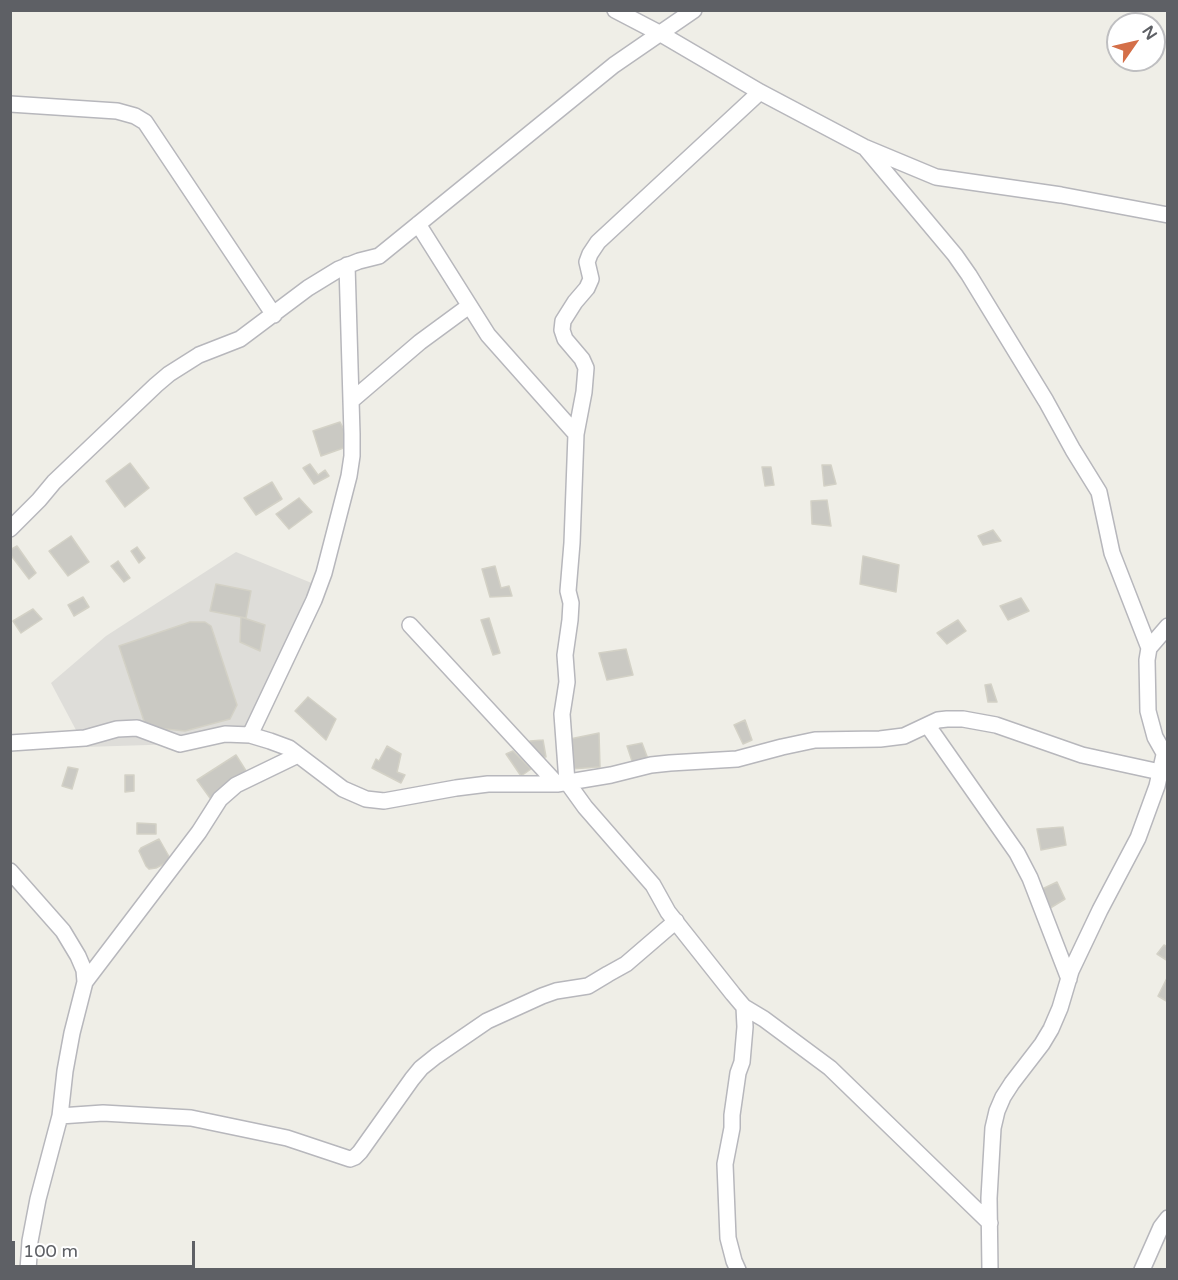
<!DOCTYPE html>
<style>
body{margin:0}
#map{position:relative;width:1178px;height:1280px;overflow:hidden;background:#efeee7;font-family:"Varela Round",sans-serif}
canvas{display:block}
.frame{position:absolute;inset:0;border:12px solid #5e6065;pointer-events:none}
.north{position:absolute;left:1106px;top:12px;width:60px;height:60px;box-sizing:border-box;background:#fff;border:2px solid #bfbfc1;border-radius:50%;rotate:56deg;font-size:16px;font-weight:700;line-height:24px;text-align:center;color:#5e6065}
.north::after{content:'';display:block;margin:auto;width:21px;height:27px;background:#d46f48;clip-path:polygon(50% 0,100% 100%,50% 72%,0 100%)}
.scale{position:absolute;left:12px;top:1241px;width:183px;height:27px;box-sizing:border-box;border:3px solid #5e6065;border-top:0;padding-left:8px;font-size:18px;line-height:21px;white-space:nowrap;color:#5e6065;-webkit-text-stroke:4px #fff;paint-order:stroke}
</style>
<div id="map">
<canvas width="1178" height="1280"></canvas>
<div class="frame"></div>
<div class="north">N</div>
<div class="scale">100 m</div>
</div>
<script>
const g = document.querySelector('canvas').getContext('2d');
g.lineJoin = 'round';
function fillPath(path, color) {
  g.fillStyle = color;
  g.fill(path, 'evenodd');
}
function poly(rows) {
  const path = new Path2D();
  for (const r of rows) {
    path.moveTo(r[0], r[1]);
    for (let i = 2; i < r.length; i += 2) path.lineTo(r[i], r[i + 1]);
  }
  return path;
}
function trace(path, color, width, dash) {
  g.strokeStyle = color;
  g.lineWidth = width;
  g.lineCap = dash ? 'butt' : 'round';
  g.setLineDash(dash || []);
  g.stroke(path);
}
const industrial = poly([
 [236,552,314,584,244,731,180,744,85,747,51,683,106,636]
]);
const building = poly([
 [340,422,352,445,321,456,313,431,340,422],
 [130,463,149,488,125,507,106,481,130,463],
 [310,464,318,475,325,470,329,476,314,484,303,468,310,464],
 [822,465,831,465,836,484,824,486,822,465],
 [762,467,771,467,774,485,765,486,762,467],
 [272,482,282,499,256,515,244,498,272,482],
 [299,498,312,512,289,529,276,514,299,498],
 [827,500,831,526,812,524,811,501,827,500],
 [993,530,1001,541,983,545,978,536,993,530],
 [71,536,89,562,68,576,49,551,71,536],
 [17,546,36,573,29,579,10,554,10,550,17,546],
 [137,547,145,558,139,563,131,551,137,547],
 [863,556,899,565,896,592,860,584,863,556],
 [118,561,130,578,124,582,111,566,118,561],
 [495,566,501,588,509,586,512,596,490,597,482,569,495,566],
 [216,584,251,591,246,618,210,611,216,584],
 [83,597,89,607,74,616,68,605,83,597],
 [1021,598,1029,611,1008,620,1000,606,1021,598],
 [33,609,42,619,21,633,13,621,33,609],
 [241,617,265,625,260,651,240,642,241,617],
 [489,618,500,653,493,655,481,620,489,618],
 [958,620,966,631,947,644,937,633,958,620],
 [190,622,205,622,211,626,237,705,230,719,185,731,146,727,119,646,190,622],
 [626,649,633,675,607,680,599,653,626,649],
 [991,684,997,702,988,702,985,685,991,684],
 [308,697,336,719,326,740,295,711,308,697],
 [745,720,752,740,743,744,734,725,745,720],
 [599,733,600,767,570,769,565,740,599,733],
 [543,740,546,757,536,757,530,741,543,740],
 [642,743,648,759,632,761,627,746,642,743],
 [387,746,401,754,397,772,405,775,401,783,372,768,376,759,379,761,387,746],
 [513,751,531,769,521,776,506,754,513,751],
 [236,755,248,774,210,798,197,780,236,755],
 [68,767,78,769,72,789,62,786,68,767],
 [125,775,134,775,134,791,125,792,125,775],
 [137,823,156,824,156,834,137,834,137,823],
 [1063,827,1066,845,1041,850,1037,829,1063,827],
 [159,839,171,860,156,868,149,869,146,866,139,851,141,848,159,839],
 [1057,882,1065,899,1047,910,1038,891,1057,882],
 [1164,945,1168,947,1168,961,1157,954,1164,945],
 [1168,976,1168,1002,1158,996,1168,976]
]);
const minor = poly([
 [615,10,661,34,760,92,864,147,936,177,1061,195,1168,215],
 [760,92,598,242,590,254,587,262,591,279,587,288,575,302,563,321,562,330,565,339,582,359,586,368,584,392,576,434,572,543,568,591,571,603,570,620,565,655,567,682,562,714,567,782,585,807,653,885,668,912,733,994,744,1007,764,1019,830,1068,990,1223],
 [10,104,117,111,135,116,145,122,274,315],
 [867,150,955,255,969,275,1046,401,1073,450,1099,492,1112,553,1149,648],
 [418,224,488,335,576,434],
 [351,401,420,342,469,306],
 [10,529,39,500,54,482,156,385,169,374,199,355,240,339,308,288,339,269,359,261,379,256,614,65,694,10],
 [410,625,557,784],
 [1168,626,1149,648,1147,660,1148,711,1155,737,1168,760],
 [928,726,1017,853,1030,878,1069,979],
 [250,735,314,600,324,573,349,476,352,456,352,434,347,265],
 [10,743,85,738,117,729,137,728,180,744,225,734,250,735,270,741,289,748,343,789,366,799,384,801,456,788,488,784,557,784,611,775,651,765,670,763,737,759,782,747,815,740,880,739,904,736,938,720,947,719,963,719,996,725,1082,755,1160,772],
 [10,871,63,931,78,956,84,970,85,982,72,1033,65,1071,60,1116,38,1199,30,1241,28,1270],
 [85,982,199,832,220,799,236,785,298,755],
 [60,1116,103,1113,191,1118,287,1138,350,1159,355,1157,360,1152,412,1079,421,1068,436,1056,487,1021,542,996,556,991,588,986,608,974,626,964,676,921],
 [738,1270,734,1261,728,1238,725,1164,732,1128,732,1115,738,1073,742,1062,745,1027,744,1007],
 [990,1270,989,1198,993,1128,997,1111,1003,1097,1012,1083,1042,1044,1051,1029,1060,1008,1071,971,1100,910,1138,838,1157,786,1164,755],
 [1142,1270,1161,1227,1168,1218]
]);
fillPath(industrial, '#deddd9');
fillPath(building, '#cac9c3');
trace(building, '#d3d1c6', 1.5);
trace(minor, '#b7b7bc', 18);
trace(minor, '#fff', 15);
</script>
